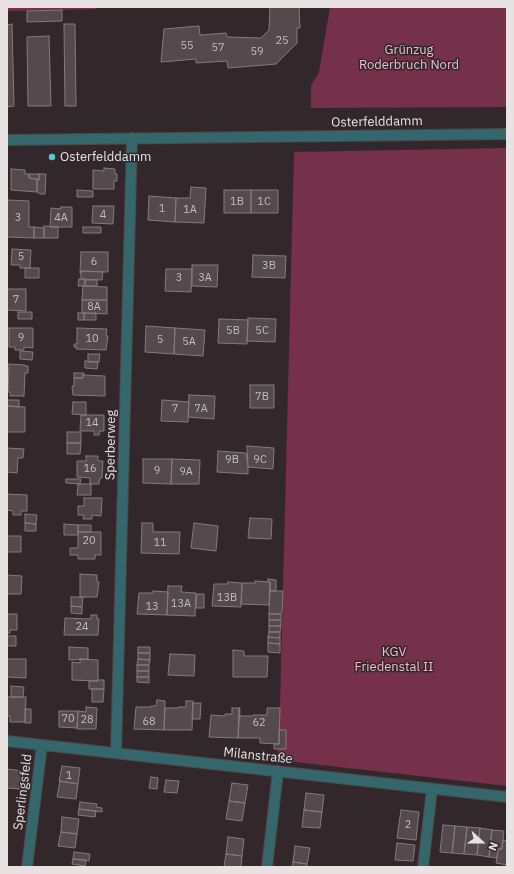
<!DOCTYPE html>
<meta charset="utf-8">
<style>
body{margin:0}
#map{position:relative;width:514px;height:874px;overflow:hidden;background:#32282b;font-family:"IBM Plex Sans",sans-serif}
canvas{display:block}
.frame{position:absolute;inset:0;border:8px solid #e8e2e3;pointer-events:none}
.north{position:absolute;left:462px;top:822px;width:40px;height:40px;-webkit-text-stroke:3px #32282b;paint-order:stroke;rotate:111deg;font-size:11px;font-weight:700;line-height:16px;text-align:center;color:#e8e2e3}
.north::after{content:'';display:block;margin:auto;width:14px;height:18px;background:#e8e2e3;clip-path:polygon(50% 0,100% 100%,50% 72%,0 100%)}
</style>
<div id="map">
<canvas width="514" height="874"></canvas>
<div class="frame"></div>
<div class="north">N</div>
</div>
<script>
const ctx = document.querySelector('canvas').getContext('2d');
ctx.lineJoin = 'round';
function fill(path, color) { ctx.fillStyle = color; ctx.fill(path, 'evenodd'); }
const shape = rows => new Path2D(rows.map(r => 'M' + r).join(''));
function trace(path, color, width, dash) { ctx.strokeStyle = color; ctx.lineWidth = width; ctx.lineCap = dash ? 'butt' : 'round'; ctx.setLineDash(dash || []); ctx.stroke(path); }
function write(font, color, halo, rows, align = 'center') {
  ctx.font = font + ' "IBM Plex Sans",sans-serif'; ctx.lineWidth = 3; ctx.setLineDash([]); ctx.textBaseline = 'middle'; ctx.strokeStyle = halo; ctx.fillStyle = color; for (const [text, x, y, turn = 0] of rows) {
    ctx.save(); ctx.translate(x, y); ctx.rotate((+turn || 0) * Math.PI / 180); ctx.textAlign = isNaN(turn) ? turn : align; if (halo) ctx.strokeText(text, 0, 0); ctx.fillText(text, 0, 0); ctx.restore();
  }
}
fill(shape([
 [7,7,96,7,96,9,7,11],
 [330,7,507,7,507,107,311,108,311,86,319,72],
 [507,148,507,786,277,760,280,706,294,152]
]), '#75304a');
const building = shape([
 [270,7,299,7,300,28,297,28,297,43,276,64,228,68,227,61,196,63,196,59,161,62,164,29,199,26,200,35,226,33,227,37,261,38,269,30,270,7],
 [62,10,62,21,27,22,27,11,62,10],
 [12,24,14,106,7,107,7,25,12,24],
 [64,24,75,24,76,106,65,106,64,24],
 [49,36,51,106,28,106,27,37,49,36],
 [104,168,115,169,115,174,117,174,117,181,114,181,114,189,93,189,93,170,104,171,104,168],
 [11,169,25,170,25,174,29,174,29,178,37,179,37,192,11,190,11,169],
 [29,174,39,174,39,180,29,178,29,174],
 [39,174,46,174,45,194,40,194,37,192,37,179,39,180,39,174],
 [191,187,206,188,204,223,175,222,176,198,190,198,191,187],
 [77,190,93,191,93,197,77,197,77,190],
 [224,190,251,190,251,213,224,213,224,190],
 [251,190,278,190,278,213,251,213,251,190],
 [149,196,176,198,175,222,148,220,149,196],
 [7,200,29,201,29,227,34,227,34,238,7,237,7,200],
 [93,206,114,206,113,224,92,223,93,206],
 [61,207,72,207,72,227,50,227,51,208,61,209,61,207],
 [44,226,58,227,58,238,44,238,44,226],
 [34,227,44,228,44,238,34,238,34,227],
 [83,227,101,227,101,233,83,233,83,227],
 [12,249,31,250,30,268,20,268,20,265,11,265,12,249],
 [81,252,108,252,108,272,81,271,81,273,80,273,81,252],
 [253,255,286,256,285,278,252,277,253,255],
 [192,265,218,265,217,287,192,286,192,265],
 [25,268,39,268,39,278,25,278,25,268],
 [166,269,192,269,191,292,165,291,166,269],
 [81,271,103,272,102,280,81,279,81,271],
 [79,279,85,279,85,286,78,286,79,279],
 [85,280,97,280,97,286,85,286,85,280],
 [83,286,107,287,107,300,82,300,83,286],
 [7,289,26,289,26,311,7,310,7,289],
 [82,300,107,300,107,314,82,313,82,300],
 [18,312,32,312,32,319,18,319,18,312],
 [78,313,84,313,84,320,78,320,78,313],
 [84,313,96,313,96,320,84,320,84,313],
 [248,318,276,319,275,342,247,341,248,318],
 [219,319,248,320,247,344,218,343,219,319],
 [146,326,175,328,174,354,145,352,146,326],
 [9,328,33,328,33,348,24,347,24,350,15,350,15,347,9,347,9,328],
 [77,328,107,329,106,336,108,336,106,350,76,349,77,347,74,347,74,344,77,344,77,328],
 [175,328,205,330,203,356,174,354,175,328],
 [20,351,33,352,32,360,20,359,20,351],
 [88,354,100,354,99,362,88,362,88,354],
 [85,361,98,362,97,369,85,368,85,361],
 [9,364,25,365,25,366,28,366,28,373,25,373,24,396,10,396,10,392,8,392,9,364],
 [74,373,84,373,83,378,74,378,74,373],
 [83,375,105,376,105,396,73,395,72,386,74,386,74,378,83,378,83,375],
 [250,385,274,385,274,408,250,408,250,385],
 [189,395,215,396,214,419,188,417,189,395],
 [7,400,19,400,19,407,7,406,7,400],
 [162,400,189,402,188,422,161,421,162,400],
 [73,402,86,402,86,415,72,414,73,402],
 [7,406,25,407,25,432,7,432,7,406],
 [81,415,104,415,104,431,100,431,99,435,94,435,94,431,80,431,81,415],
 [67,432,81,432,81,443,67,443,67,432],
 [67,443,81,443,80,454,67,454,67,443],
 [247,446,274,448,273,469,248,467,247,446],
 [7,448,24,449,23,458,18,458,17,473,7,472,7,448],
 [218,451,246,453,248,467,248,474,217,472,218,451],
 [86,456,98,456,98,461,103,461,102,478,100,478,99,484,90,484,90,478,77,477,77,461,86,461,86,456],
 [143,459,172,459,171,484,143,483,143,459],
 [172,459,200,460,199,484,171,484,172,459],
 [66,479,81,479,80,484,66,483,66,479],
 [78,484,91,484,91,495,77,495,78,484],
 [7,494,27,495,27,511,21,511,21,515,13,515,13,511,7,510,7,494],
 [84,498,102,498,101,516,92,515,92,519,83,519,84,515,78,515,78,506,84,506,84,498],
 [25,514,37,515,36,524,25,523,25,514],
 [250,518,272,519,271,539,248,538,250,518],
 [25,523,36,524,36,531,25,531,25,523],
 [142,523,153,523,153,532,180,532,179,554,141,553,142,523],
 [194,523,218,526,216,551,191,548,194,523],
 [64,524,78,525,78,535,64,535,64,524],
 [78,525,91,525,91,532,78,532,78,525],
 [78,532,101,532,101,555,95,555,95,559,78,559,78,555,70,555,70,548,78,548,78,532],
 [7,536,21,536,21,552,7,552,7,536],
 [80,574,97,575,97,582,99,582,97,597,80,597,80,574],
 [7,575,22,576,21,594,7,594,7,575],
 [268,579,276,580,276,591,270,591,270,582,268,582,268,579],
 [255,581,270,582,269,605,241,604,242,583,256,583,255,581],
 [228,582,242,583,241,607,212,606,214,584,228,584,228,582],
 [168,586,182,586,181,592,196,593,195,616,167,615,168,586],
 [153,591,168,592,167,615,137,614,139,593,153,593,153,591],
 [270,591,283,591,282,612,281,614,269,614,270,591],
 [197,594,204,594,204,608,196,608,197,594],
 [71,597,83,597,82,607,71,606,71,597],
 [71,606,82,607,82,614,71,613,71,606],
 [7,614,17,614,17,630,10,630,10,633,7,633,7,614],
 [269,614,281,614,281,620,269,620,269,614],
 [91,615,97,615,97,619,99,619,98,635,64,635,65,618,91,619,91,615],
 [269,620,281,620,281,626,269,626,269,620],
 [269,626,281,626,280,632,269,632,269,626],
 [269,632,280,632,280,638,268,637,269,632],
 [7,636,16,636,16,646,7,646,7,636],
 [268,637,280,638,280,644,268,643,268,637],
 [268,643,280,644,280,653,268,652,268,643],
 [69,647,88,648,88,659,69,660,69,647],
 [138,647,150,647,150,653,138,653,138,647],
 [233,650,244,651,244,656,268,656,267,677,233,677,233,650],
 [138,653,150,653,150,660,138,659,138,653],
 [170,654,195,655,194,676,168,675,170,654],
 [7,659,26,659,26,678,7,677,7,659],
 [80,659,98,660,98,681,72,680,72,662,80,663,80,659],
 [138,659,150,660,149,665,137,665,138,659],
 [137,665,149,665,149,671,137,671,137,665],
 [137,671,149,671,149,677,137,677,137,671],
 [137,677,149,677,149,683,137,682,137,677],
 [98,680,104,680,104,689,89,689,89,681,98,681,98,680],
 [11,686,24,687,23,697,11,697,11,686],
 [92,689,104,689,103,702,92,702,92,689],
 [7,697,26,697,25,722,10,722,10,716,7,716,7,697],
 [157,700,165,701,164,730,134,729,136,707,151,707,151,706,156,706,157,700],
 [186,701,193,701,192,730,164,730,165,708,178,708,178,707,186,707,186,701],
 [193,703,201,703,200,719,192,719,193,703],
 [86,707,97,708,96,729,77,729,78,711,86,712,86,707],
 [232,708,240,708,238,738,209,737,211,715,225,716,225,714,232,714,232,708],
 [239,708,240,716,253,716,253,715,267,715,267,708,280,708,279,744,260,743,260,738,238,738,239,708],
 [25,709,31,709,31,723,25,723,25,709],
 [59,711,78,711,77,728,59,727,59,711],
 [279,730,286,730,286,749,274,749,274,744,279,744,279,730],
 [62,766,80,768,78,784,59,781,62,766],
 [7,769,22,771,20,789,7,788,7,769],
 [151,777,158,778,157,789,149,788,151,777],
 [166,780,179,781,177,793,164,792,166,780],
 [60,781,78,784,76,799,57,797,60,781],
 [232,783,248,785,245,803,229,801,232,783],
 [306,793,324,795,322,812,304,810,306,793],
 [229,801,245,803,242,821,226,819,229,801],
 [80,802,97,804,96,807,102,808,102,812,79,809,80,802],
 [79,809,96,811,95,817,78,815,79,809],
 [304,810,322,812,320,828,302,827,304,810],
 [401,810,419,812,416,840,397,838,401,810],
 [62,817,79,819,77,834,61,832,62,817],
 [443,825,455,826,452,853,440,852,443,825],
 [455,826,467,827,464,854,452,853,455,826],
 [467,827,480,828,477,855,464,854,467,827],
 [480,828,492,830,489,857,477,855,480,828],
 [492,830,504,831,502,849,498,849,497,858,489,857,492,830],
 [61,832,77,834,75,848,58,846,61,832],
 [228,837,244,839,242,856,226,854,228,837],
 [503,840,507,841,507,865,496,863,498,849,502,849,503,840],
 [397,843,415,845,413,861,395,860,397,843],
 [295,846,310,848,307,864,293,862,295,846],
 [74,852,90,854,89,861,73,859,74,852],
 [226,854,242,856,241,867,224,867,226,854],
 [73,859,86,860,85,866,72,864,73,859],
 [293,862,307,864,307,867,292,867,293,862]
]);
fill(building, '#544a4d');
trace(building, '#85797d', 1);
const minor = shape([
 [7,741,507,797],
 [116,753,132,138],
 [27,867,42,745],
 [267,867,278,771],
 [423,867,432,789]
]);
const tertiary = shape([
 [7,140,507,134]
]);
trace(minor, '#4f4648', 12);
trace(tertiary, '#4f4648', 12);
trace(minor, '#33676b', 10);
trace(tertiary, '#33676b', 10);
for (const [x, y, r, color] of [
 [52,157,4,"#51ccd5"]
]) { const dot = new Path2D(); dot.arc(x, y, r, 0, 2 * Math.PI); ctx.fillStyle = color; ctx.fill(dot); trace(dot, '#32282b', 1.5); }
write('11px', '#c3bcbe', null, [
 ["25",282,41],
 ["55",187,46],
 ["57",218,48],
 ["59",257,52],
 ["1B",237,202],
 ["1C",264,202],
 ["1",162,209],
 ["1A",190,210],
 ["4",103,215],
 ["3",18,218],
 ["4A",61,218],
 ["5",21,257],
 ["6",94,262],
 ["3B",269,266],
 ["3",179,278],
 ["3A",205,278],
 ["7",16,300],
 ["8A",94,307],
 ["5B",233,331],
 ["5C",262,331],
 ["9",21,338],
 ["10",92,339],
 ["5",160,340],
 ["5A",189,342],
 ["7B",262,397],
 ["7",175,409],
 ["7A",201,409],
 ["14",92,423],
 ["9B",232,460],
 ["9C",260,460],
 ["16",90,469],
 ["9",157,471],
 ["9A",186,472],
 ["20",89,541],
 ["11",160,543],
 ["13B",227,598],
 ["13A",181,604],
 ["13",152,607],
 ["24",82,627],
 ["70",68,719],
 ["28",87,720],
 ["68",149,722],
 ["62",259,723],
 ["1",69,776],
 ["2",408,825]
]);
write('13px', '#f0bdcc', '#32282b', [
 ["Grünzug",409,50],
 ["Roderbruch Nord",409,65],
 ["KGV",394,652],
 ["Friedenstal II",394,667]
]);
write('13px', '#e8e2e3', '#32282b', [
 ["Osterfelddamm",377,122,-1],
 ["Sperberweg",111,445,-89],
 ["Milanstraße",258,756,6],
 ["Sperlingsfeld",23,792,-83]
]);
write('13px', '#e8e2e3', '#32282b', [
 ["Osterfelddamm",60,157]
], 'left');
</script>
